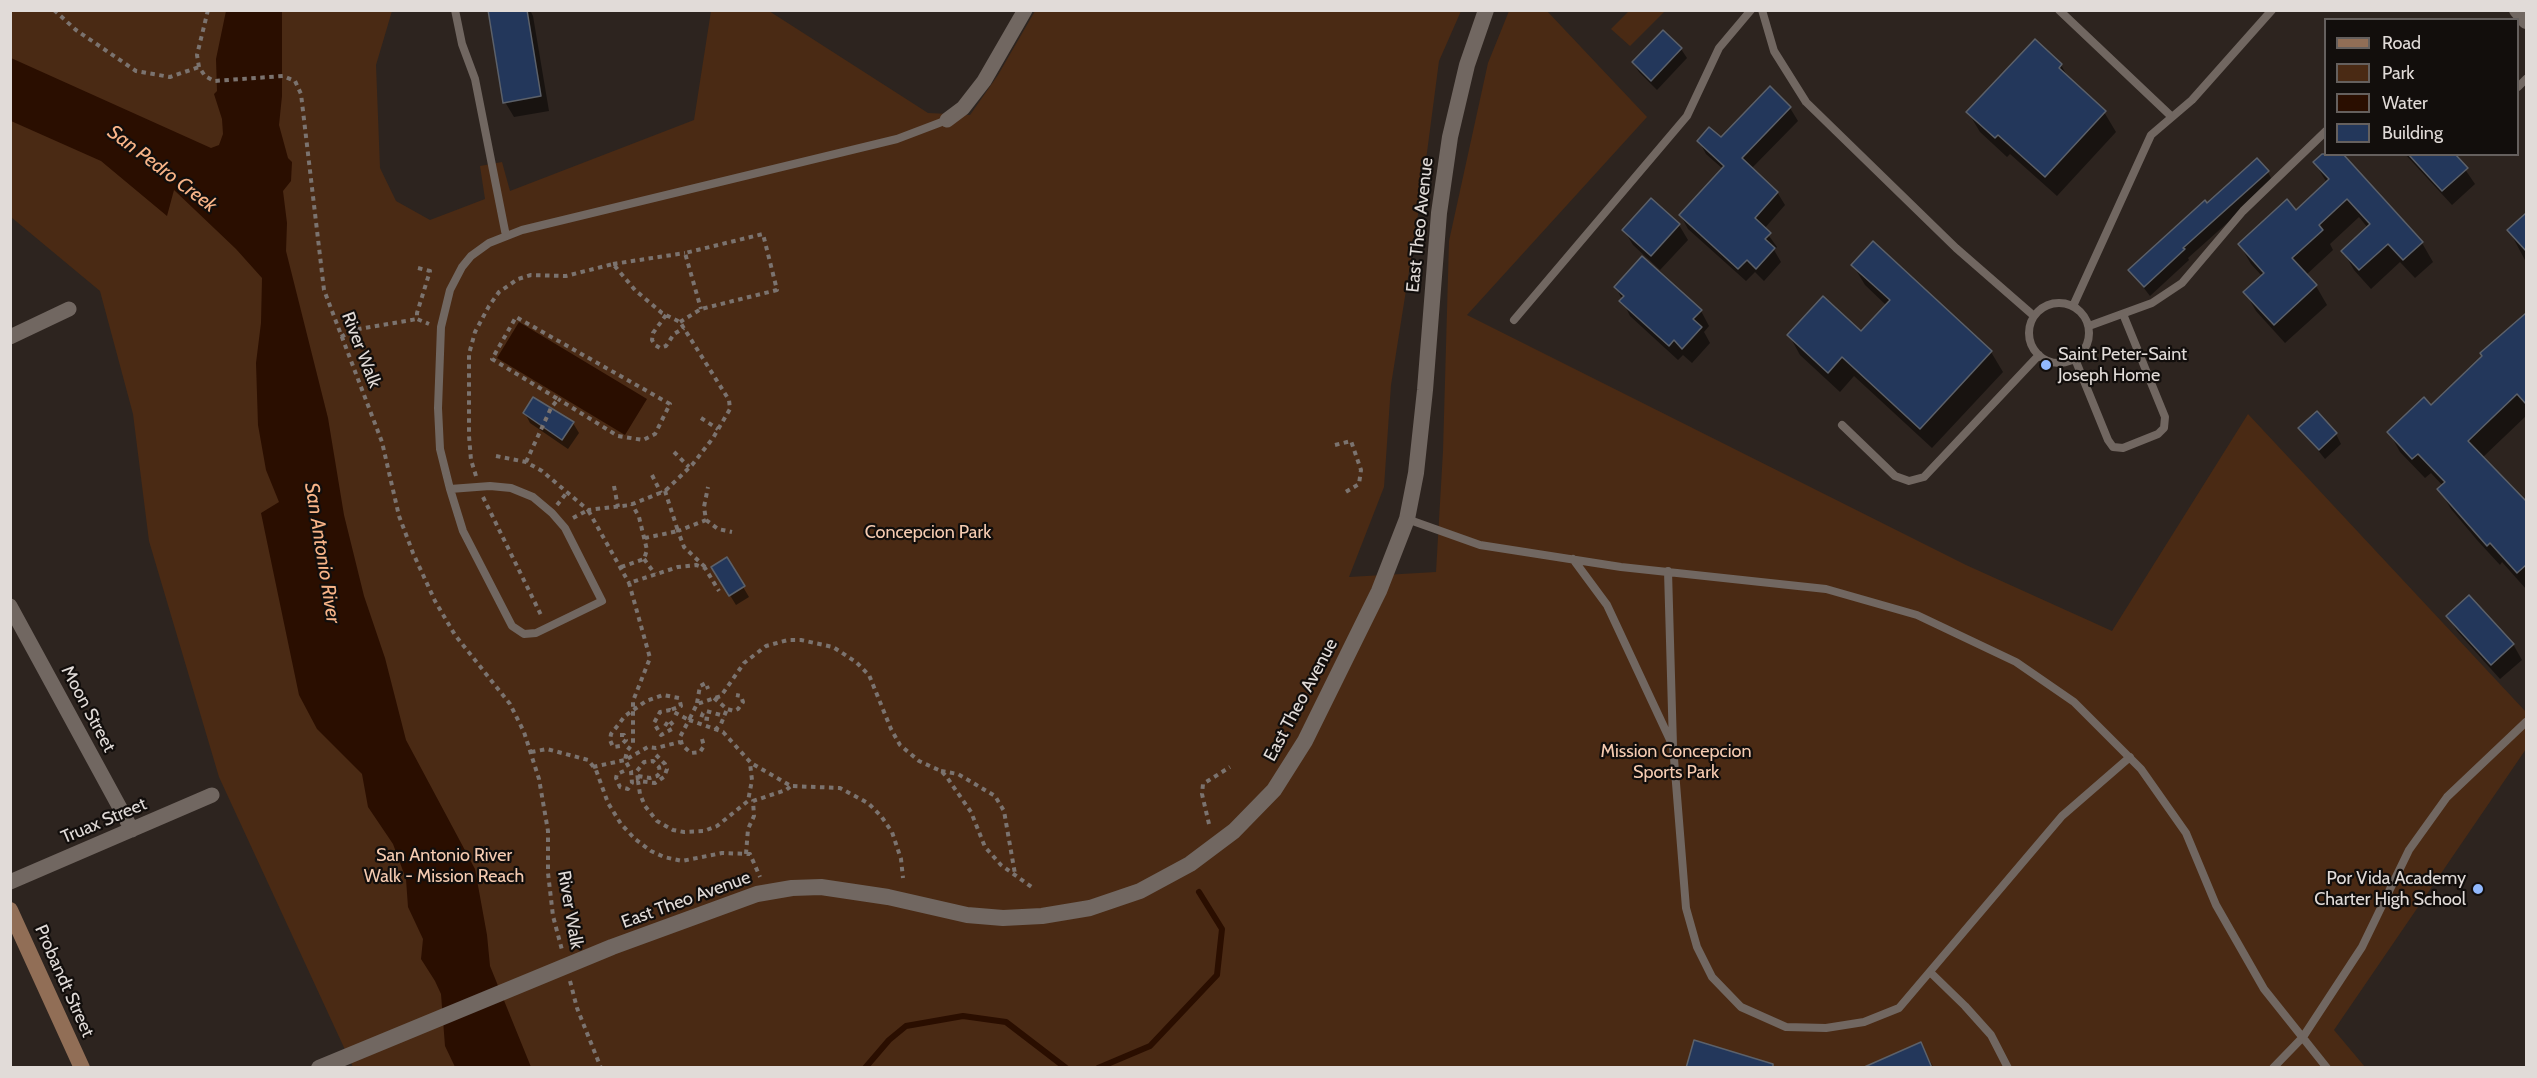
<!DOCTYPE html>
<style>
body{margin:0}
#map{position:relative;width:2537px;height:1078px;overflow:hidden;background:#2d241f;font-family:Cabin,sans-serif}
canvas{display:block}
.frame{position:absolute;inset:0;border:12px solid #e1dbd8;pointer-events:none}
.legend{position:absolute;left:2324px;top:18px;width:195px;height:138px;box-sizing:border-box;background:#120e0c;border:2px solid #65605e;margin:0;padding:8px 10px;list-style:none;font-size:18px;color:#e1dbd8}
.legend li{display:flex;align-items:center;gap:12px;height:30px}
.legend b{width:30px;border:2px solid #65605e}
</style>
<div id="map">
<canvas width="2537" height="1078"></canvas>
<div class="frame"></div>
<ul class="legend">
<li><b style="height:8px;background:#916e56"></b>Road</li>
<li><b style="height:16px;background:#4a2a14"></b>Park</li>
<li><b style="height:16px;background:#2a0e00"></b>Water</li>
<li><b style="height:16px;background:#23375b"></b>Building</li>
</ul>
</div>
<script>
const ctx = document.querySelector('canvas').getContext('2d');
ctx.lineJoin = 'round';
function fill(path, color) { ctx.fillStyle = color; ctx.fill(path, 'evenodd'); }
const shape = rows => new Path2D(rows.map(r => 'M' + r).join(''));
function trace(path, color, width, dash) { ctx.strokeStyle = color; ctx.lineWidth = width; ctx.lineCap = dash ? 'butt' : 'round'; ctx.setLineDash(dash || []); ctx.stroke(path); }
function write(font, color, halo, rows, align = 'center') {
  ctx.font = font + ' Cabin,sans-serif'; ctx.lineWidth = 4.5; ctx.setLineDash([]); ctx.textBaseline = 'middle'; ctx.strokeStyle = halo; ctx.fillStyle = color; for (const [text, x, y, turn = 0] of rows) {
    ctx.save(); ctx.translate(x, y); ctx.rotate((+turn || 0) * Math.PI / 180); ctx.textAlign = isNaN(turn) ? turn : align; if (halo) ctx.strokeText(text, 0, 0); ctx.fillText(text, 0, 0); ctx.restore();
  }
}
fill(shape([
 [10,11,392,11,376,65,380,168,396,201,430,220,485,199,480,166,502,162,510,191,694,120,711,11,769,11,928,113,970,115,998,75,1035,11,1461,11,1439,61,1423,183,1391,385,1384,487,1349,577,1436,572,1443,451,1449,241,1488,63,1509,11,1547,11,1647,117,1467,315,1966,565,2112,631,2248,414,2526,712,2526,749,2334,1030,2365,1067,353,1067,219,777,149,541,133,414,100,291,11,217],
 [1629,11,1665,11,1630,46,1611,29]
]), '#4a2a14');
fill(shape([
 [226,11,282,11,282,96,279,125,288,158,292,162,291,181,283,191,287,223,286,251,328,418,344,515,364,596,385,658,406,740,475,869,487,935,490,966,531,1067,455,1067,445,1046,441,994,435,981,421,959,423,939,408,907,406,879,393,844,368,807,362,774,317,729,299,695,261,513,279,502,266,470,258,425,256,363,261,323,262,278,236,249,174,190,167,216,101,161,11,121,11,58,211,148,219,145,223,134,222,119,214,94,217,91,216,59],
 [519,322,647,399,625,435,497,358]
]), '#2a0e00');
fill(shape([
 [490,10,530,10,533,16,549,111,514,117,505,102],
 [2035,42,2061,65,2069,79,2104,112,2116,132,2057,196,2010,154,2007,157,1980,132,1968,112],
 [1681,49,1687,58,1657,90,1639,72,1633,63],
 [1790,108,1798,121,1751,169,1777,192,1785,205,1764,229,1777,247,1774,250,1781,262,1764,281,1755,272,1746,281,1688,229,1681,216,1723,169,1706,154,1699,141,1721,139],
 [2326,153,2422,243,2433,262,2415,278,2400,262,2371,289,2354,270,2343,251,2368,228,2359,217,2330,244,2333,250,2306,275,2316,286,2327,305,2285,343,2256,311,2245,292,2262,276,2251,264,2240,245,2296,212,2327,183,2315,163],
 [2405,154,2457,154,2458,159,2475,184,2452,205],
 [2268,172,2273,182,2188,258,2189,260,2150,296,2130,270,2207,205],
 [2526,215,2526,262,2509,230],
 [1679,225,1688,240,1660,270,1633,245,1624,230],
 [1853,265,1991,352,2003,372,1932,448,1854,376,1840,392,1800,355,1789,335,1861,333,1887,306,1865,285],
 [1616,287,1701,311,1709,326,1704,332,1710,343,1692,363,1683,355,1678,360,1630,316],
 [2526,314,2526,416,2482,458,2526,505,2526,589,2502,562,2500,565,2477,540,2451,509,2439,489,2443,486,2431,473,2425,478,2400,452,2389,432,2431,407,2484,357,2482,354],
 [534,399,573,423,579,433,568,449,530,423,525,413],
 [2300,428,2336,434,2341,444,2325,459],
 [727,560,749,597,736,605,713,568],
 [2448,616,2513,644,2522,660,2500,679,2457,631],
 [1920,1044,1934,1068,1865,1068]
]), '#0007');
trace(shape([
 [865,1068,889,1040,906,1026,963,1016,1006,1022,1066,1068],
 [1098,1068,1150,1046,1217,975,1222,929,1199,892]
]), '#2a0e00', 6);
const building = shape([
 [488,10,527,10,541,96,503,103,488,10],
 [1663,30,1682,48,1651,81,1632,62,1663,30],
 [2035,39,2062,64,2059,68,2106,111,2045,177,1998,135,1995,138,1966,112,2035,39],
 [1770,86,1791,107,1742,158,1778,192,1755,218,1771,233,1765,239,1775,248,1756,269,1747,260,1738,269,1679,215,1724,166,1697,141,1709,127,1721,137,1770,86],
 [2322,154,2343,154,2423,242,2403,260,2388,244,2359,270,2341,251,2370,224,2347,199,2319,225,2323,230,2292,258,2317,285,2274,325,2243,292,2264,273,2238,244,2287,199,2296,210,2329,179,2313,162,2322,154],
 [2408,154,2455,154,2468,168,2442,191,2408,154],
 [2257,158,2269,171,2183,248,2185,249,2144,287,2128,270,2205,200,2207,203,2257,158],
 [1651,198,1680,224,1651,256,1622,230,1651,198],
 [2526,213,2526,251,2507,230,2526,213],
 [1873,241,1992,351,1920,429,1842,357,1828,373,1787,335,1823,296,1861,331,1890,300,1851,265,1873,241],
 [1642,256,1702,310,1693,319,1702,327,1682,349,1674,340,1669,346,1619,301,1624,296,1614,287,1642,256],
 [2526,313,2526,404,2517,394,2468,441,2526,501,2526,565,2517,573,2490,543,2487,546,2437,489,2445,482,2418,454,2412,459,2387,432,2424,397,2431,405,2482,356,2480,353,2526,313],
 [533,397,574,422,562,440,523,413,533,397],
 [2317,411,2337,433,2319,450,2298,428,2317,411],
 [727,557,745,586,729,596,711,567,727,557],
 [2469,595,2514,644,2491,665,2446,616,2469,595],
 [1694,1040,1773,1064,1773,1068,1686,1068,1694,1040],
 [1921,1042,1932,1068,1862,1068,1921,1042]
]);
fill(building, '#23375b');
trace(building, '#5c616a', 1.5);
trace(shape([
 [54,10,76,30,136,71,170,77,199,67],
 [208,10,197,55,199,67,205,76,214,81,283,76,295,81,301,94,324,290,382,442,399,516,413,553,435,601,455,635,510,704,524,732,539,779,548,831,548,873,553,916,562,950],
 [613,264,685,253],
 [418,268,430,271,417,313,417,319,429,324],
 [666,315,653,333,652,340,655,345,660,348,666,346,674,334,684,328],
 [680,322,701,309,777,290,763,234,685,253,701,309],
 [341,337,353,330,417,319],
 [701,418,718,429],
 [1335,445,1351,441,1361,470,1359,484,1344,493],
 [674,452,689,467],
 [496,456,526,462,542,471,588,510,630,505,665,491,678,531,645,538],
 [526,462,551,408,558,399,492,359,516,317,670,404,655,434,643,440,618,436,558,399],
 [652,475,661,493],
 [476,476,471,460,469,436,469,354,475,332,489,306,499,292,518,279,531,275,566,276,613,264,635,290,662,313,680,322,729,400,730,409,713,438,692,465,665,491],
 [614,486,618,507],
 [483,497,542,617],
 [557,505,568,491],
 [573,518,588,510,629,583],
 [706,520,718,529,732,532],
 [644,559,655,574],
 [621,567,644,559,647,550,639,517,632,504],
 [705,567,684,547,678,531,706,520,704,507,708,487],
 [714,698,727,709,734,711,738,709,743,702,741,696,736,695],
 [697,703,700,686,706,683,708,689],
 [709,719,701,718,703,713,706,711,721,715,723,718],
 [665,726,669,720,673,725,672,729,661,735,654,723,660,712,670,710,689,720,697,704,721,696,744,663,766,646,788,640,801,640,833,647,856,662,869,675,891,729,900,745,919,761,941,771,946,776,971,812,985,847,1001,865,1033,888],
 [715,730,721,724,727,709],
 [620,735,624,735,626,740,620,746,613,747,610,740,611,734,625,716,646,701,663,695,679,698,681,706,670,710],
 [702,739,704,746,700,752,691,753,682,745,680,737,689,720,723,732,751,763,791,786,840,788,868,803,881,816,892,832,901,859,903,878],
 [531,752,547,749,588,760,596,770,608,803,621,824,635,839,651,851,664,857,682,861,722,853,750,854,760,877],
 [656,755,665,764,667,769,664,777,655,783,638,781,640,794,645,806,657,821,673,830,684,832,704,831,717,826,748,801,752,780,750,763],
 [593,767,625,760,648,747,656,748,680,742],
 [624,771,617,774,616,778,620,787,628,789,632,783,631,771,625,760,627,751,633,743,633,701,650,658,629,583,678,567,696,565,705,568,719,591],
 [941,771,958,774,995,796,1004,811,1015,874],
 [638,776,650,778,657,776,660,773,659,767,653,761,644,762,637,771,638,781],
 [1209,824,1202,794,1203,784,1230,767],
 [746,854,748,829,754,816,753,801,786,790,791,786],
 [570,981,577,1008,601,1068]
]), '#7b736f', 4, [4.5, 4.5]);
trace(shape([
 [455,10,462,44,475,79,506,236],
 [1762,10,1774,51,1806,102,1956,248,2034,316],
 [2059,10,2172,117],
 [2518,87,2526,79],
 '2029 333a30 30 0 1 1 60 0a30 30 0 1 1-60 0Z',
 [2073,306,2151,135,2192,100,2272,10],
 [1514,320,1687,116,1719,48,1751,10],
 [2089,326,2152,303,2182,283,2243,211,2326,131],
 [2075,359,2108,440,2113,447,2123,448,2158,434,2164,428,2165,417,2123,314],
 [1842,425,1895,476,1909,481,1924,477,2039,355],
 [450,489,490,486,511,488,533,497,552,513,565,528,602,601,536,633,524,634,512,626,463,531,450,489,440,449,438,408,441,327,450,290,462,267,471,256,489,243,522,230,897,139,947,120],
 [1407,519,1480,545,1621,567,1826,589,1917,615,2016,662,2074,702,2141,769,2186,833,2216,905,2264,989,2327,1068],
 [1573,559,1607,605,1671,742],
 [1668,571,1673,746,1686,908,1697,947,1712,977,1741,1007,1786,1027,1826,1028,1864,1022,1899,1008,2062,816,2130,757],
 [1930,972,1965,1006,1991,1035,2008,1068],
 [2273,1068,2303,1037,2362,947,2409,850,2447,797,2526,722]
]), '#716761', 8);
trace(shape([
 [947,120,963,108,984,81,1025,10],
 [10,337,69,309],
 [10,606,132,830],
 [10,882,212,795]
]), '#716761', 15);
trace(shape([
 [2517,10,2526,21],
 [319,1068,612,947,757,894,792,888,821,887,888,897,967,915,1003,918,1042,916,1090,908,1140,891,1190,864,1234,831,1274,790,1305,741,1379,591,1407,519,1416,473,1425,390,1439,213,1450,137,1467,65,1486,10]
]), '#716761', 16);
trace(shape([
 [10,910,82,1068]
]), '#916e56', 16);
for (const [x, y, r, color] of [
 [2046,365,6,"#91b8fd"],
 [2478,889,6,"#91b8fd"]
]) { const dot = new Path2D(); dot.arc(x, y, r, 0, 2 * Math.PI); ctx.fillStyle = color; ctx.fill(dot); trace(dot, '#120e0c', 2); }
write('18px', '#e1dbd8', '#120e0c', [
 ["East Theo Avenue",1420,225,-84],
 ["River Walk",361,350,69],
 ["East Theo Avenue",1301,700,-62],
 ["Moon Street",88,709,62],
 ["Truax Street",104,821,-23],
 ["East Theo Avenue",686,900,-20],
 ["River Walk",570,910,80],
 ["Probandt Street",64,981,66]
]);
write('18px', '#e1dbd8', '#120e0c', [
 ["Saint Peter-Saint",2058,355],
 ["Joseph Home",2058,376],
 ["Por Vida Academy",2466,879,"right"],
 ["Charter High School",2466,900,"right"]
], 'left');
write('18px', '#f5cbb1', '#120e0c', [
 ["Concepcion Park",928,533],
 ["Mission Concepcion",1676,752],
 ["Sports Park",1676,773],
 ["San Antonio River",444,856],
 ["Walk - Mission Reach",444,877]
]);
write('italic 20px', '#f8b488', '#120e0c', [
 ["San Pedro Creek",162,169,37],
 ["San Antonio River",322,553,81]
]);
</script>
